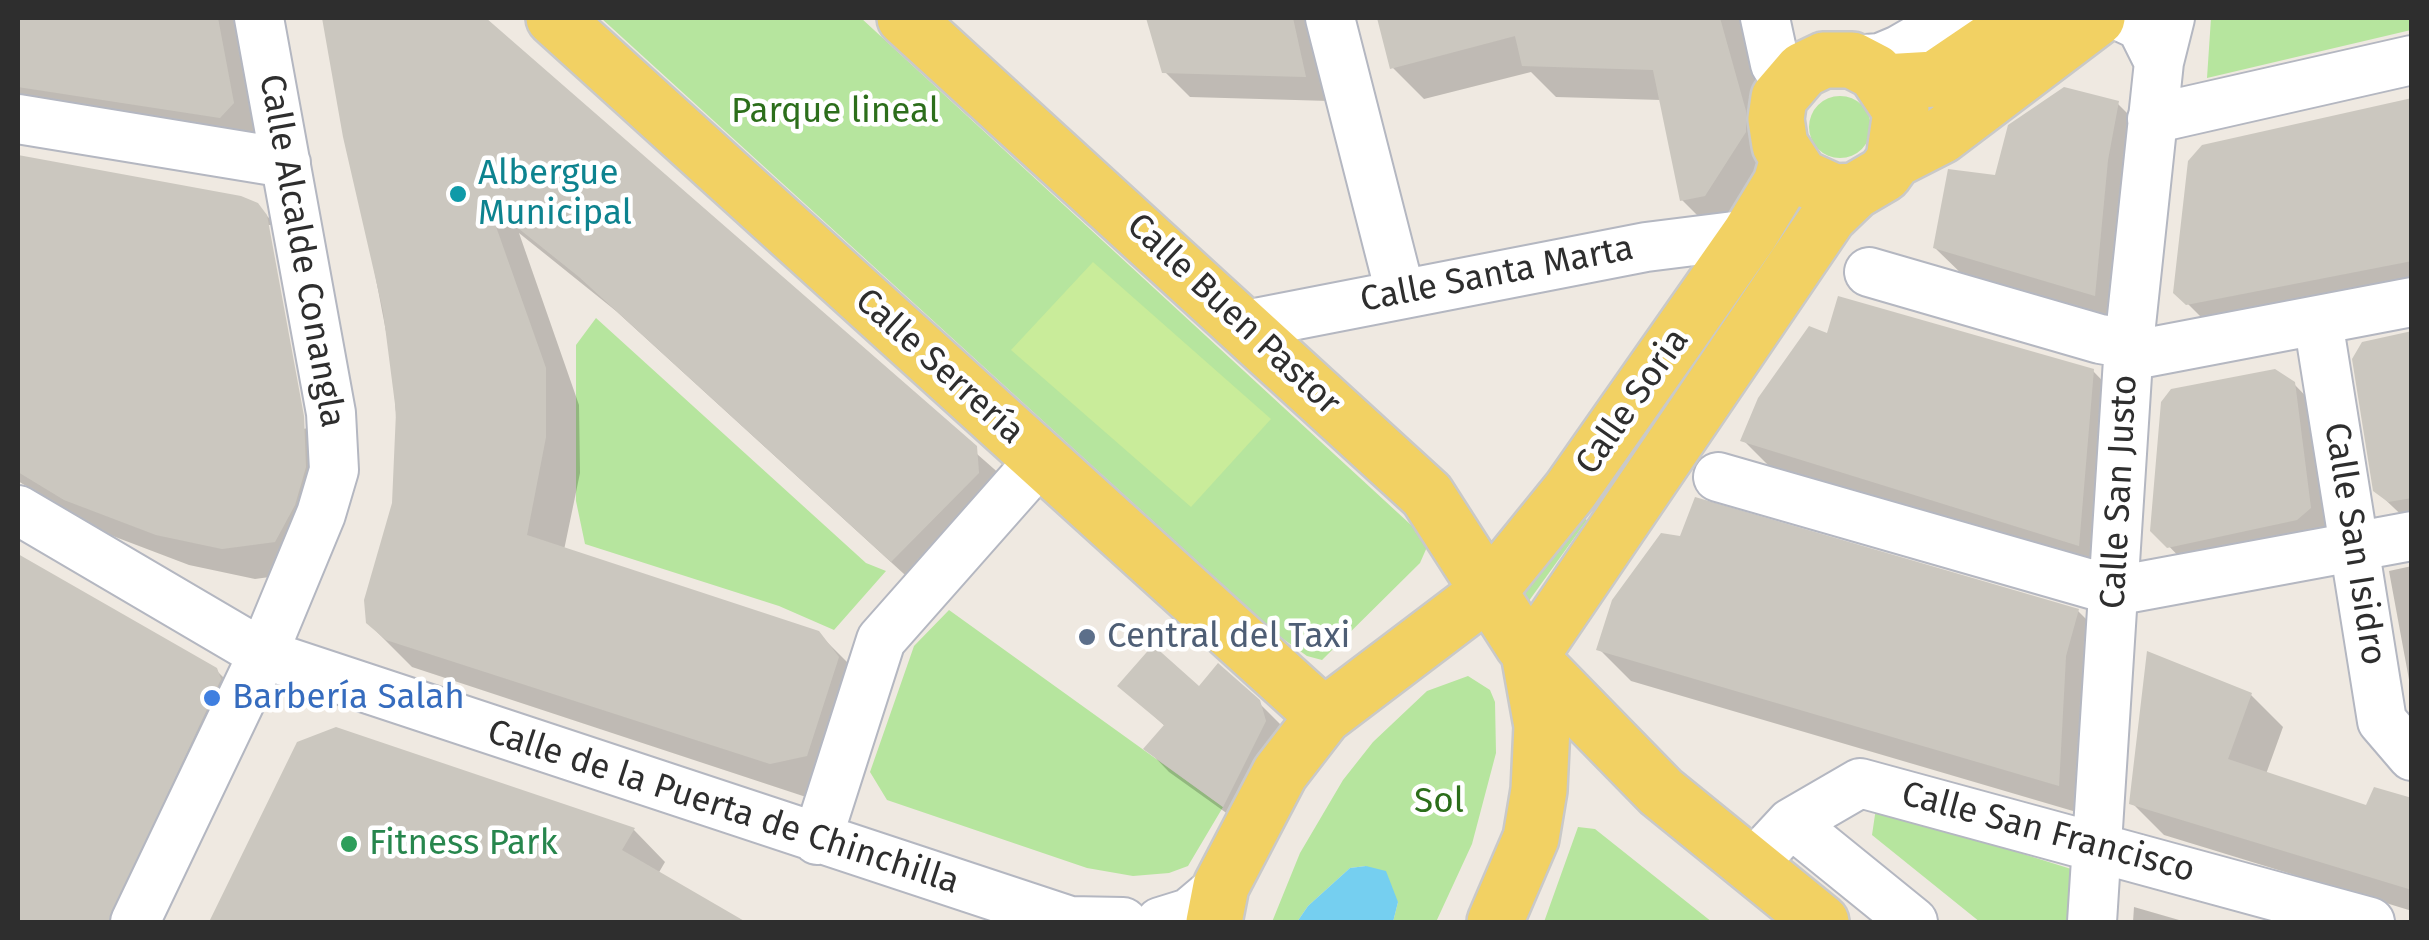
<!DOCTYPE html>
<meta charset="utf-8">
<style>
body{margin:0}
#map{position:relative;width:2429px;height:940px;overflow:hidden;background:#efe9e1;font-family:"Fira Sans",sans-serif}
canvas{display:block}
.frame{position:absolute;inset:0;border:20px solid #2e2e2e;pointer-events:none}
</style>
<div id="map">
<canvas width="2429" height="940"></canvas>
<div class="frame"></div>
</div>
<script>
const ctx = document.querySelector('canvas').getContext('2d');
ctx.lineJoin = 'round';
function fill(path, color) { ctx.fillStyle = color; ctx.fill(path, 'evenodd'); }
const shape = rows => new Path2D(rows.map(r => 'M' + r).join(''));
function trace(path, color, width, dash) { ctx.strokeStyle = color; ctx.lineWidth = width; ctx.lineCap = dash ? 'butt' : 'round'; ctx.setLineDash(dash || []); ctx.stroke(path); }
function write(font, color, halo, rows, align = 'center') {
  ctx.font = font + ' "Fira Sans",sans-serif'; ctx.lineWidth = 9; ctx.setLineDash([]); ctx.textBaseline = 'middle'; ctx.strokeStyle = halo; ctx.fillStyle = color; for (const [text, x, y, turn = 0] of rows) {
    ctx.save(); ctx.translate(x, y); ctx.rotate((+turn || 0) * Math.PI / 180); ctx.textAlign = isNaN(turn) ? turn : align; if (halo) ctx.strokeText(text, 0, 0); ctx.fillText(text, 0, 0); ctx.restore();
  }
}
fill(shape([
 [601,18,861,18,1423,536,1427,547,1420,563,1322,660,1307,656,1279,636],
 [2211,18,2411,18,2411,30,2207,78],
 '1809 127a31 31 0 1 1 62 0a31 31 0 1 1-62 0Z',
 [596,318,866,563,886,571,834,630,779,606,585,544,576,501,576,345],
 [1579,515,1587,520,1526,605,1519,599],
 [949,610,1223,807,1188,866,1169,873,1133,876,1087,868,887,800,870,772,914,646],
 [1468,676,1490,690,1495,702,1496,753,1472,844,1436,922,1393,922,1398,902,1366,866,1350,868,1308,906,1297,922,1272,922,1300,853,1343,780,1373,742,1427,691],
 [1876,808,2084,873,2082,922,1980,922,1872,835],
 [1578,827,1595,829,1712,922,1544,922]
]), '#b6e59e');
fill(shape([
 [1093,262,1271,419,1191,507,1011,350]
]), '#c9ec9a');
fill(shape([
 [1366,866,1386,871,1398,902,1393,922,1297,922,1308,906,1350,868]
]), '#75cff0');
fill(shape([
 [18,18,244,18,265,136,18,102],
 [326,18,481,18,1010,483,927,595,616,311,519,233,579,405,580,473,564,550,818,633,853,668,806,797,412,667,377,632,365,611,394,503,399,468,393,368],
 [1149,18,1311,18,1330,101,1190,97,1165,72],
 [1380,18,1742,18,1777,165,1714,232,1682,200,1661,100,1556,97,1531,72,1424,99,1392,67],
 [2412,100,2412,299,2220,336,2176,292],
 [2118,104,2150,136,2126,326,1968,280,1935,248,1997,178],
 [18,158,240,198,256,205,288,237,334,449,306,572,255,579,189,565,97,530,18,481],
 [266,225,271,225,308,428,303,429],
 [2412,334,2412,525,2375,490],
 [1828,337,2093,371,2125,404,2110,576,1775,472,1743,440],
 [2294,384,2326,417,2342,541,2201,579,2153,530],
 [18,556,216,670,248,702,151,922,18,922],
 [2412,566,2412,696,2389,571],
 [2078,611,2110,643,2090,816,1631,681,1599,649],
 [1121,686,1199,689,1258,702,1282,726,1246,827,1169,772,1147,749,1166,727],
 [2251,695,2283,727,2266,774,2367,808,2412,801,2412,911,2164,835,2132,803],
 [299,744,634,830,665,862,658,874,741,922,212,922],
 [2134,907,2186,922,2133,922]
]), '#0003');
fill(shape([
 [18,18,218,18,234,103,220,118,18,87],
 [322,18,486,18,977,446,979,473,891,562,579,277,488,204,546,368,546,437,527,535,819,631,839,657,807,756,770,764,386,640,366,623,364,600,392,503,396,412,383,311,343,137],
 [1146,18,1293,18,1306,77,1162,73],
 [1377,18,1720,18,1746,111,1746,132,1705,196,1680,201,1653,70,1522,66,1515,36,1390,69],
 [2064,87,2119,101,2108,160,2095,296,1933,248,1948,169,1995,175,2008,125],
 [2412,98,2412,261,2186,305,2173,293,2188,161,2202,145],
 [18,155,241,196,258,203,267,215,304,416,306,467,295,505,275,542,222,549,156,535,64,500,18,472],
 [1838,296,2094,369,2079,546,1740,441,1758,398,1809,326,1827,333],
 [2412,331,2412,498,2388,502,2373,491,2352,359,2362,342],
 [2275,369,2295,382,2311,508,2297,520,2167,548,2150,531,2161,402,2171,389],
 [1695,497,2079,609,2066,656,2059,786,1596,650,1612,600,1661,533,1680,536],
 [18,554,217,668,221,679,108,922,18,922],
 [1153,645,1199,686,1218,663,1260,700,1266,721,1223,807,1143,749,1164,725,1117,686],
 [2147,651,2252,693,2228,759,2366,805,2374,787,2412,798,2412,890,2129,804],
 [336,727,635,828,622,850,746,922,209,922,297,742]
]), '#cbc7bf');
const minor = shape([
 [1330,18,1400,292],
 [1765,18,1775,64,1789,83],
 [2124,18,2141,26,2159,62,2170,18],
 [1852,60,1880,58,1899,50,1955,18],
 [18,119,286,163],
 [2152,119,2412,60],
 [1869,272,2100,339,2129,344],
 [2318,321,2382,721,2412,756],
 [1245,325,1646,247,1750,234],
 [2129,356,2412,302],
 [1718,477,2115,591,2412,536],
 [18,510,263,654,1073,922],
 [1791,823,1913,922],
 [817,840,881,640,1041,459],
 [1751,866,1791,823,1860,783,2370,922],
 [1070,921,1123,922],
 [135,922,263,654,321,514,334,470,331,413,259,18],
 [1160,922,1189,913,1221,886],
 [2092,922,2129,344,2159,62]
]);
const major = shape([
 [554,18,1324,716],
 [905,18,1427,495,1523,645],
 [1824,60,1852,60,1875,72,1901,111,1894,160,1884,174,1855,191,1834,192,1801,177,1780,145,1776,119,1779,98,1803,70,1824,60],
 [1884,82,1935,79,2025,18],
 [1894,160,1941,136,2097,18],
 [1531,655,1829,216,1855,191],
 [1533,661,1661,792,1821,922],
 [1214,922,1221,886,1280,773,1324,716,1489,591,1570,491,1750,234,1781,183,1788,159],
 [1495,922,1531,838,1539,790,1542,726,1529,653]
]);
trace(minor, '#b4b7c1', 52);
trace(major, '#c9c9c9', 60);
trace(minor, '#fff', 48);
trace(major, '#f2d163', 55);
for (const [x, y, r, color] of [
 [458,194,10,"#0f9aa8"],
 [1087,637,10,"#5c6f8a"],
 [212,698,10,"#3f7fe0"],
 [349,844,10,"#2e9e5b"]
]) { const dot = new Path2D(); dot.arc(x, y, r, 0, 2 * Math.PI); ctx.fillStyle = color; ctx.fill(dot); trace(dot, '#fff', 4); }
write('35px', '#2c6e1b', '#fff', [
 ["Parque lineal",835,112],
 ["Sol",1439,802]
]);
write('35px', '#0d838f', '#fff', [
 ["Albergue",478,174],
 ["Municipal",478,214]
], 'left');
write('35px', '#2e2e2e', '#fff', [
 ["Calle Alcalde Conangla",301,251,80],
 ["Calle Santa Marta",1497,275,-11],
 ["Calle Buen Pastor",1233,315,43],
 ["Calle Serrería",939,367,42],
 ["Calle Soria",1633,402,-55],
 ["Calle San Justo",2120,492,-87],
 ["Calle San Isidro",2354,544,81],
 ["Calle de la Puerta de Chinchilla",723,808,18],
 ["Calle San Francisco",2048,833,15]
]);
write('35px', '#4e5e75', '#fff', [
 ["Central del Taxi",1107,637]
], 'left');
write('35px', '#366cbe', '#fff', [
 ["Barbería Salah",232,698]
], 'left');
write('35px', '#27864d', '#fff', [
 ["Fitness Park",369,844]
], 'left');
</script>
